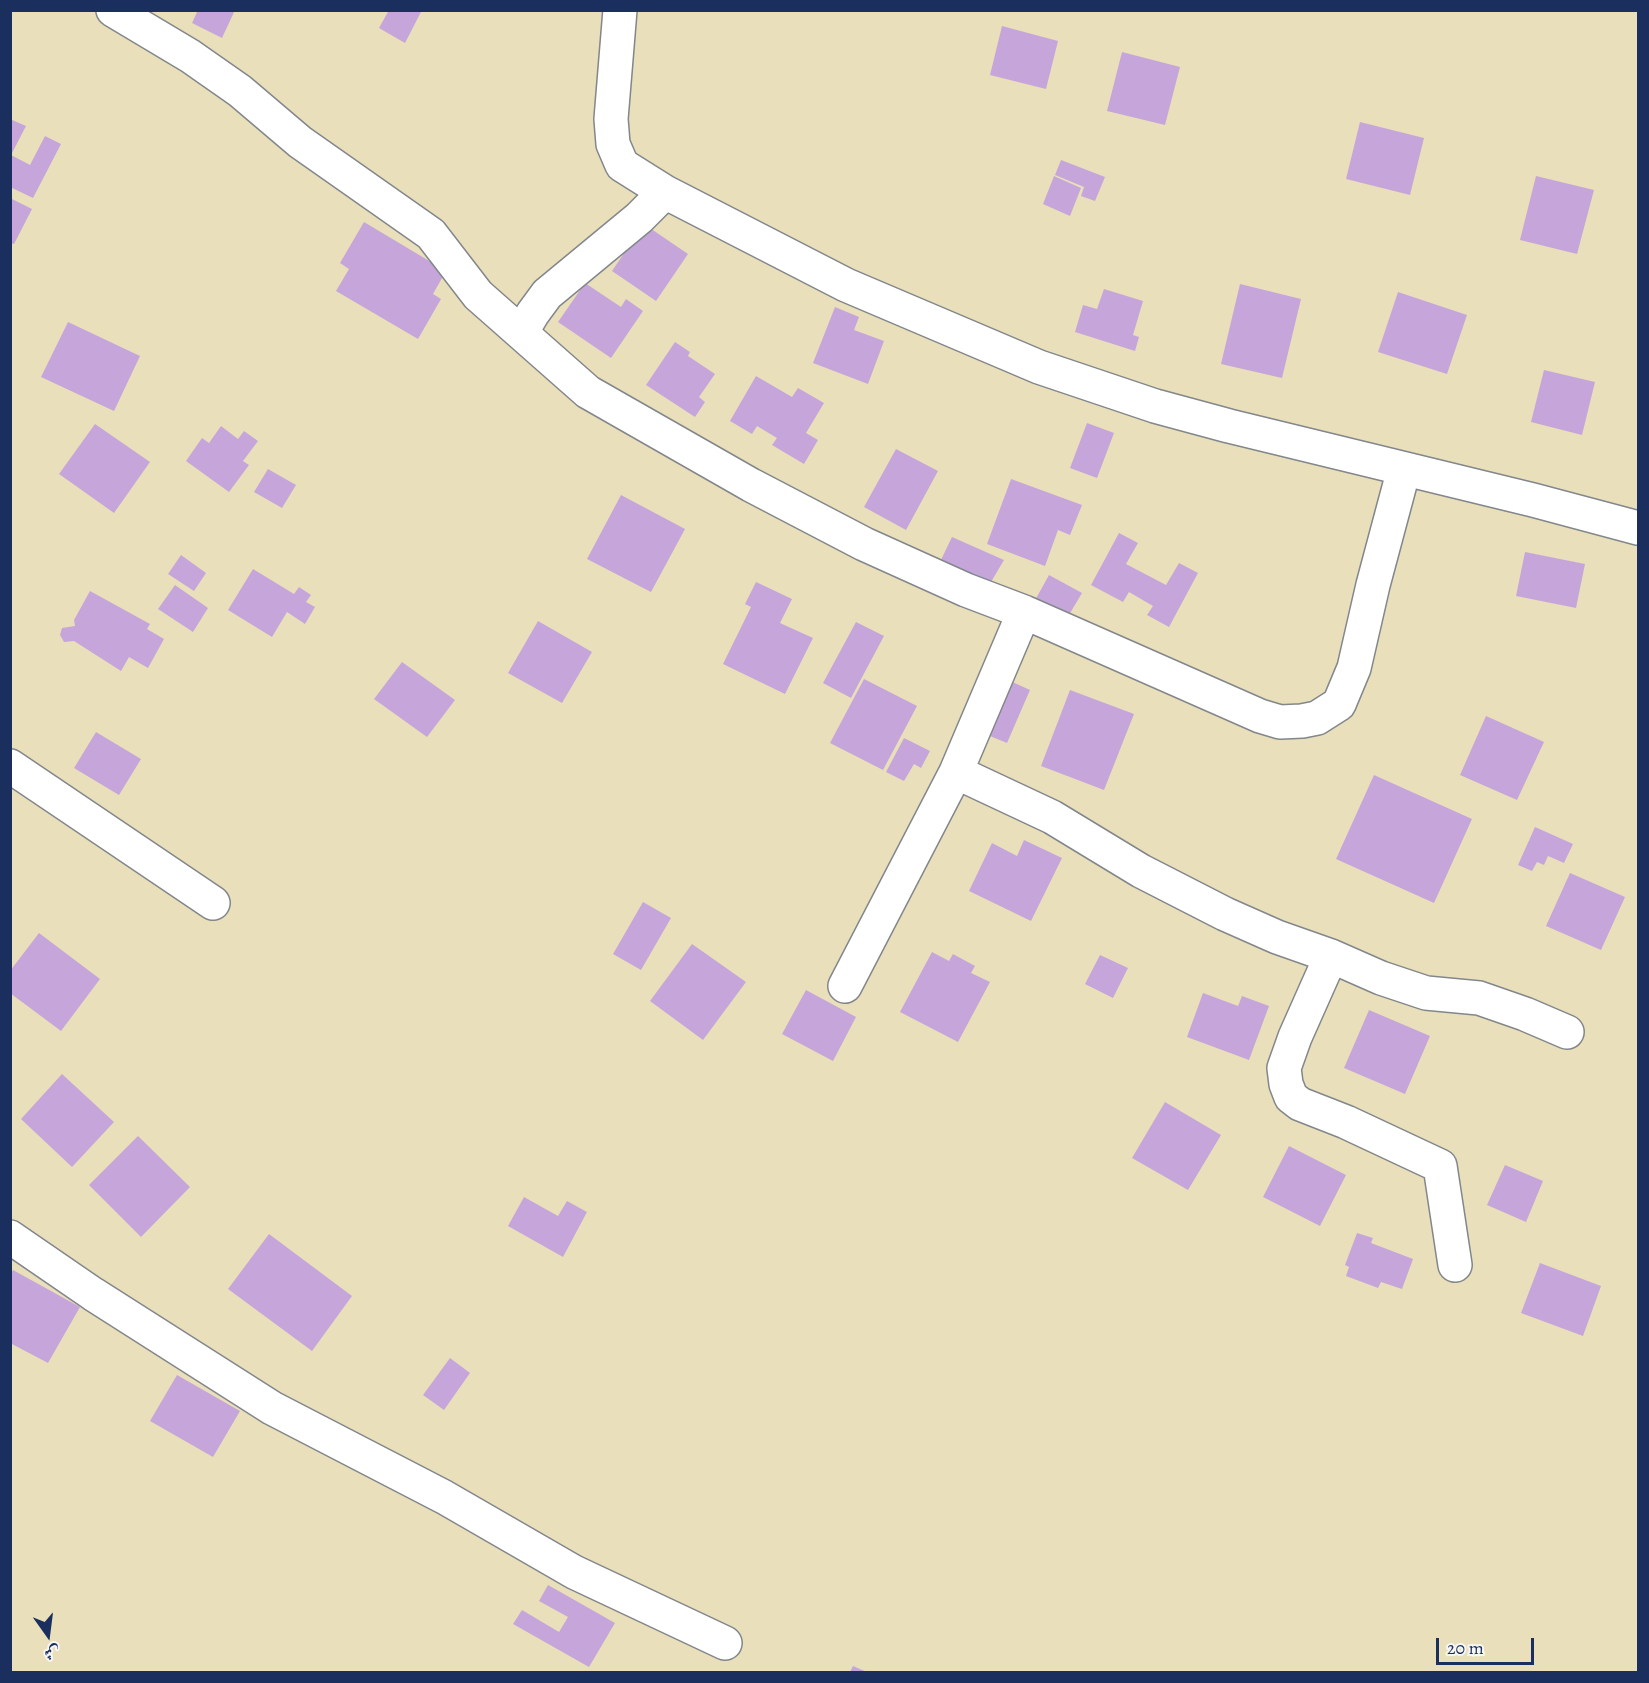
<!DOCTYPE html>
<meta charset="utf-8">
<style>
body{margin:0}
#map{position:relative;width:1649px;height:1683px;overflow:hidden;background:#e9dfba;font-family:Alegreya,Amiri,serif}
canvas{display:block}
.frame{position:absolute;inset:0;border:12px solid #1b2f5e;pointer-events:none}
.north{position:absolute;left:18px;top:1605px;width:60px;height:60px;-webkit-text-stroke:4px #f6f6f2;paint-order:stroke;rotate:166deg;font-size:16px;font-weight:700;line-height:24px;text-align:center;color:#1b2f5e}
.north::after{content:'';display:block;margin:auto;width:21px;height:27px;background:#1b2f5e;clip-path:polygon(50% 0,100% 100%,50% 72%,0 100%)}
.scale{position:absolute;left:1436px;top:1638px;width:98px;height:27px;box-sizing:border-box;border:3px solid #1b2f5e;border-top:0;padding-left:8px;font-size:18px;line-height:21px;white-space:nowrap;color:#1b2f5e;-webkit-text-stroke:4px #f6f6f2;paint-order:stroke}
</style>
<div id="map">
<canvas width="1649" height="1683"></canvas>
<div class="frame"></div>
<div class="north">ش</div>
<div class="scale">20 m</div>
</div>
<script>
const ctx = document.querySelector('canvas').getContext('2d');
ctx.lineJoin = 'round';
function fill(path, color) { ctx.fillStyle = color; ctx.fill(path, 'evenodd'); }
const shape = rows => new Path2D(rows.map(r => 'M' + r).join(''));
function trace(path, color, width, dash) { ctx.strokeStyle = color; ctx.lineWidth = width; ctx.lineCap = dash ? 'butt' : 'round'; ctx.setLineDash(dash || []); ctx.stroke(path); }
fill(shape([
 [198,10,235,10,222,38,192,23],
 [389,10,422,10,405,43,379,28],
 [1002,26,1058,41,1046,89,990,75],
 [1122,52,1180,67,1165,125,1107,111],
 [10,119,26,126,11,155,30,165,45,136,61,144,33,198,10,187],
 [1360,122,1424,138,1410,195,1346,179],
 [1061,160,1105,177,1095,201,1081,196,1084,187,1055,175],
 [1054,176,1081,188,1070,216,1043,204],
 [1536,176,1594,190,1577,254,1520,240],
 [10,198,32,209,14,244,10,243],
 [364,222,446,271,433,294,441,299,418,339,336,291,349,269,340,263],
 [644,224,688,254,656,301,612,271],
 [585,283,621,307,626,299,643,311,611,358,558,322],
 [1240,284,1301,299,1282,378,1221,364],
 [1104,289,1143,301,1133,335,1139,337,1135,351,1075,332,1083,305,1097,309],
 [1398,292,1467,315,1447,374,1378,352],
 [835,307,859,317,854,330,884,341,868,384,813,363],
 [68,322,140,356,114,411,41,377],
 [675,342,690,352,688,356,715,374,699,397,705,402,695,417,646,385],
 [1544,370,1595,382,1582,435,1531,422],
 [756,376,792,397,798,388,824,403,806,433,818,440,804,464,772,445,777,438,757,426,752,434,730,421],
 [1087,423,1114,433,1097,478,1070,468],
 [95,424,150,462,114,513,59,474],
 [221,426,238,439,244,431,258,441,243,461,249,465,229,492,186,461,202,438,209,443],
 [896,449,938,471,906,530,864,507],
 [268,469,296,485,282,508,254,492],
 [1011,479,1082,505,1070,535,1058,530,1045,566,987,544],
 [621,495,685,529,651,592,587,559],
 [1119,533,1138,543,1126,564,1166,585,1179,563,1198,573,1169,627,1147,615,1153,606,1129,592,1123,602,1091,585],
 [952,537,1004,560,991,582,940,562],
 [1525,552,1585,564,1576,608,1516,596],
 [181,555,206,573,194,591,168,574],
 [253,569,294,594,299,587,311,595,306,602,315,607,305,624,287,612,272,637,228,610],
 [1049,575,1082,593,1066,620,1034,602],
 [756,582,792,599,780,623,813,638,785,694,723,664,751,607,745,604],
 [175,585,208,608,193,632,158,609],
 [90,591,150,624,147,629,164,639,148,668,129,657,121,671,74,641,64,642,60,635,62,628,75,626,74,620],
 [538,621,592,652,562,703,508,673],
 [856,622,884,636,851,698,823,683],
 [402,662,455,700,427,737,374,699],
 [864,679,917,706,883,770,830,743],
 [1008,680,1030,690,1007,743,985,734],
 [1070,690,1134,714,1104,790,1041,766],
 [1486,716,1544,742,1517,800,1460,775],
 [96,732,141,759,119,795,74,768],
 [904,738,930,751,921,768,914,764,904,781,886,772],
 [1374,775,1472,819,1434,903,1336,859],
 [1535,827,1573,844,1564,863,1548,856,1544,865,1537,862,1532,871,1518,865],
 [1024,840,1062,858,1031,921,969,891,992,843,1017,856],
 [1570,873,1625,897,1601,950,1546,926],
 [643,902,671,918,641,970,613,954],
 [39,933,100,979,61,1031,10,993,10,971],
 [692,944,746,982,703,1040,650,1001],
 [932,952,949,961,953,954,975,966,971,973,990,982,958,1042,900,1012],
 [1100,955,1128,968,1113,998,1085,984],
 [806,990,856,1017,833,1061,782,1034],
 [1203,993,1238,1006,1242,996,1269,1006,1249,1060,1187,1037],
 [1369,1010,1430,1036,1405,1094,1344,1068],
 [62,1074,114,1122,72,1167,21,1119],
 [1165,1102,1221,1135,1188,1190,1132,1158],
 [138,1136,190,1187,141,1237,89,1185],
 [1289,1146,1346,1175,1320,1226,1263,1197],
 [1505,1165,1543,1181,1526,1222,1487,1205],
 [524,1197,558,1216,567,1201,587,1212,563,1257,508,1226],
 [1357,1233,1373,1238,1371,1243,1413,1259,1402,1289,1381,1282,1378,1288,1346,1276,1349,1267,1345,1265],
 [269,1234,352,1296,312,1351,228,1289],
 [1540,1263,1601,1286,1583,1336,1521,1313],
 [13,1270,80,1307,48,1363,10,1343,10,1275],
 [450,1358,470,1373,444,1410,423,1395],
 [177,1375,240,1411,213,1457,150,1421],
 [548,1585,615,1623,589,1667,513,1624,522,1610,559,1632,568,1617,539,1601],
 [853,1666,867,1672,850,1672]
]), '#c6a6da');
const minor = shape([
 [113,10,190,56,240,91,300,142,431,234,478,295,588,392,751,485,864,544,966,590,1024,612,1260,716,1280,722,1302,721,1317,718,1339,704,1354,668,1373,585,1404,469],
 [620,10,611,119,613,144,622,165,665,192,846,285,1039,367,1155,406,1229,426,1533,500,1638,528],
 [521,333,533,313,547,294,639,218,665,192],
 [10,766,213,903],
 [956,772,1052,817,1141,871,1225,914,1277,937,1331,956,1295,1037,1284,1068,1286,1084,1291,1097,1300,1104,1346,1122,1440,1166,1455,1265],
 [1331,956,1381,978,1426,993,1479,998,1525,1014,1567,1032],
 [845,986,956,772,1024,612],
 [10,1237,93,1294,272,1408,444,1497,574,1572,725,1643]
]);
trace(minor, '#82878c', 36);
trace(minor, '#fff', 33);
</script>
